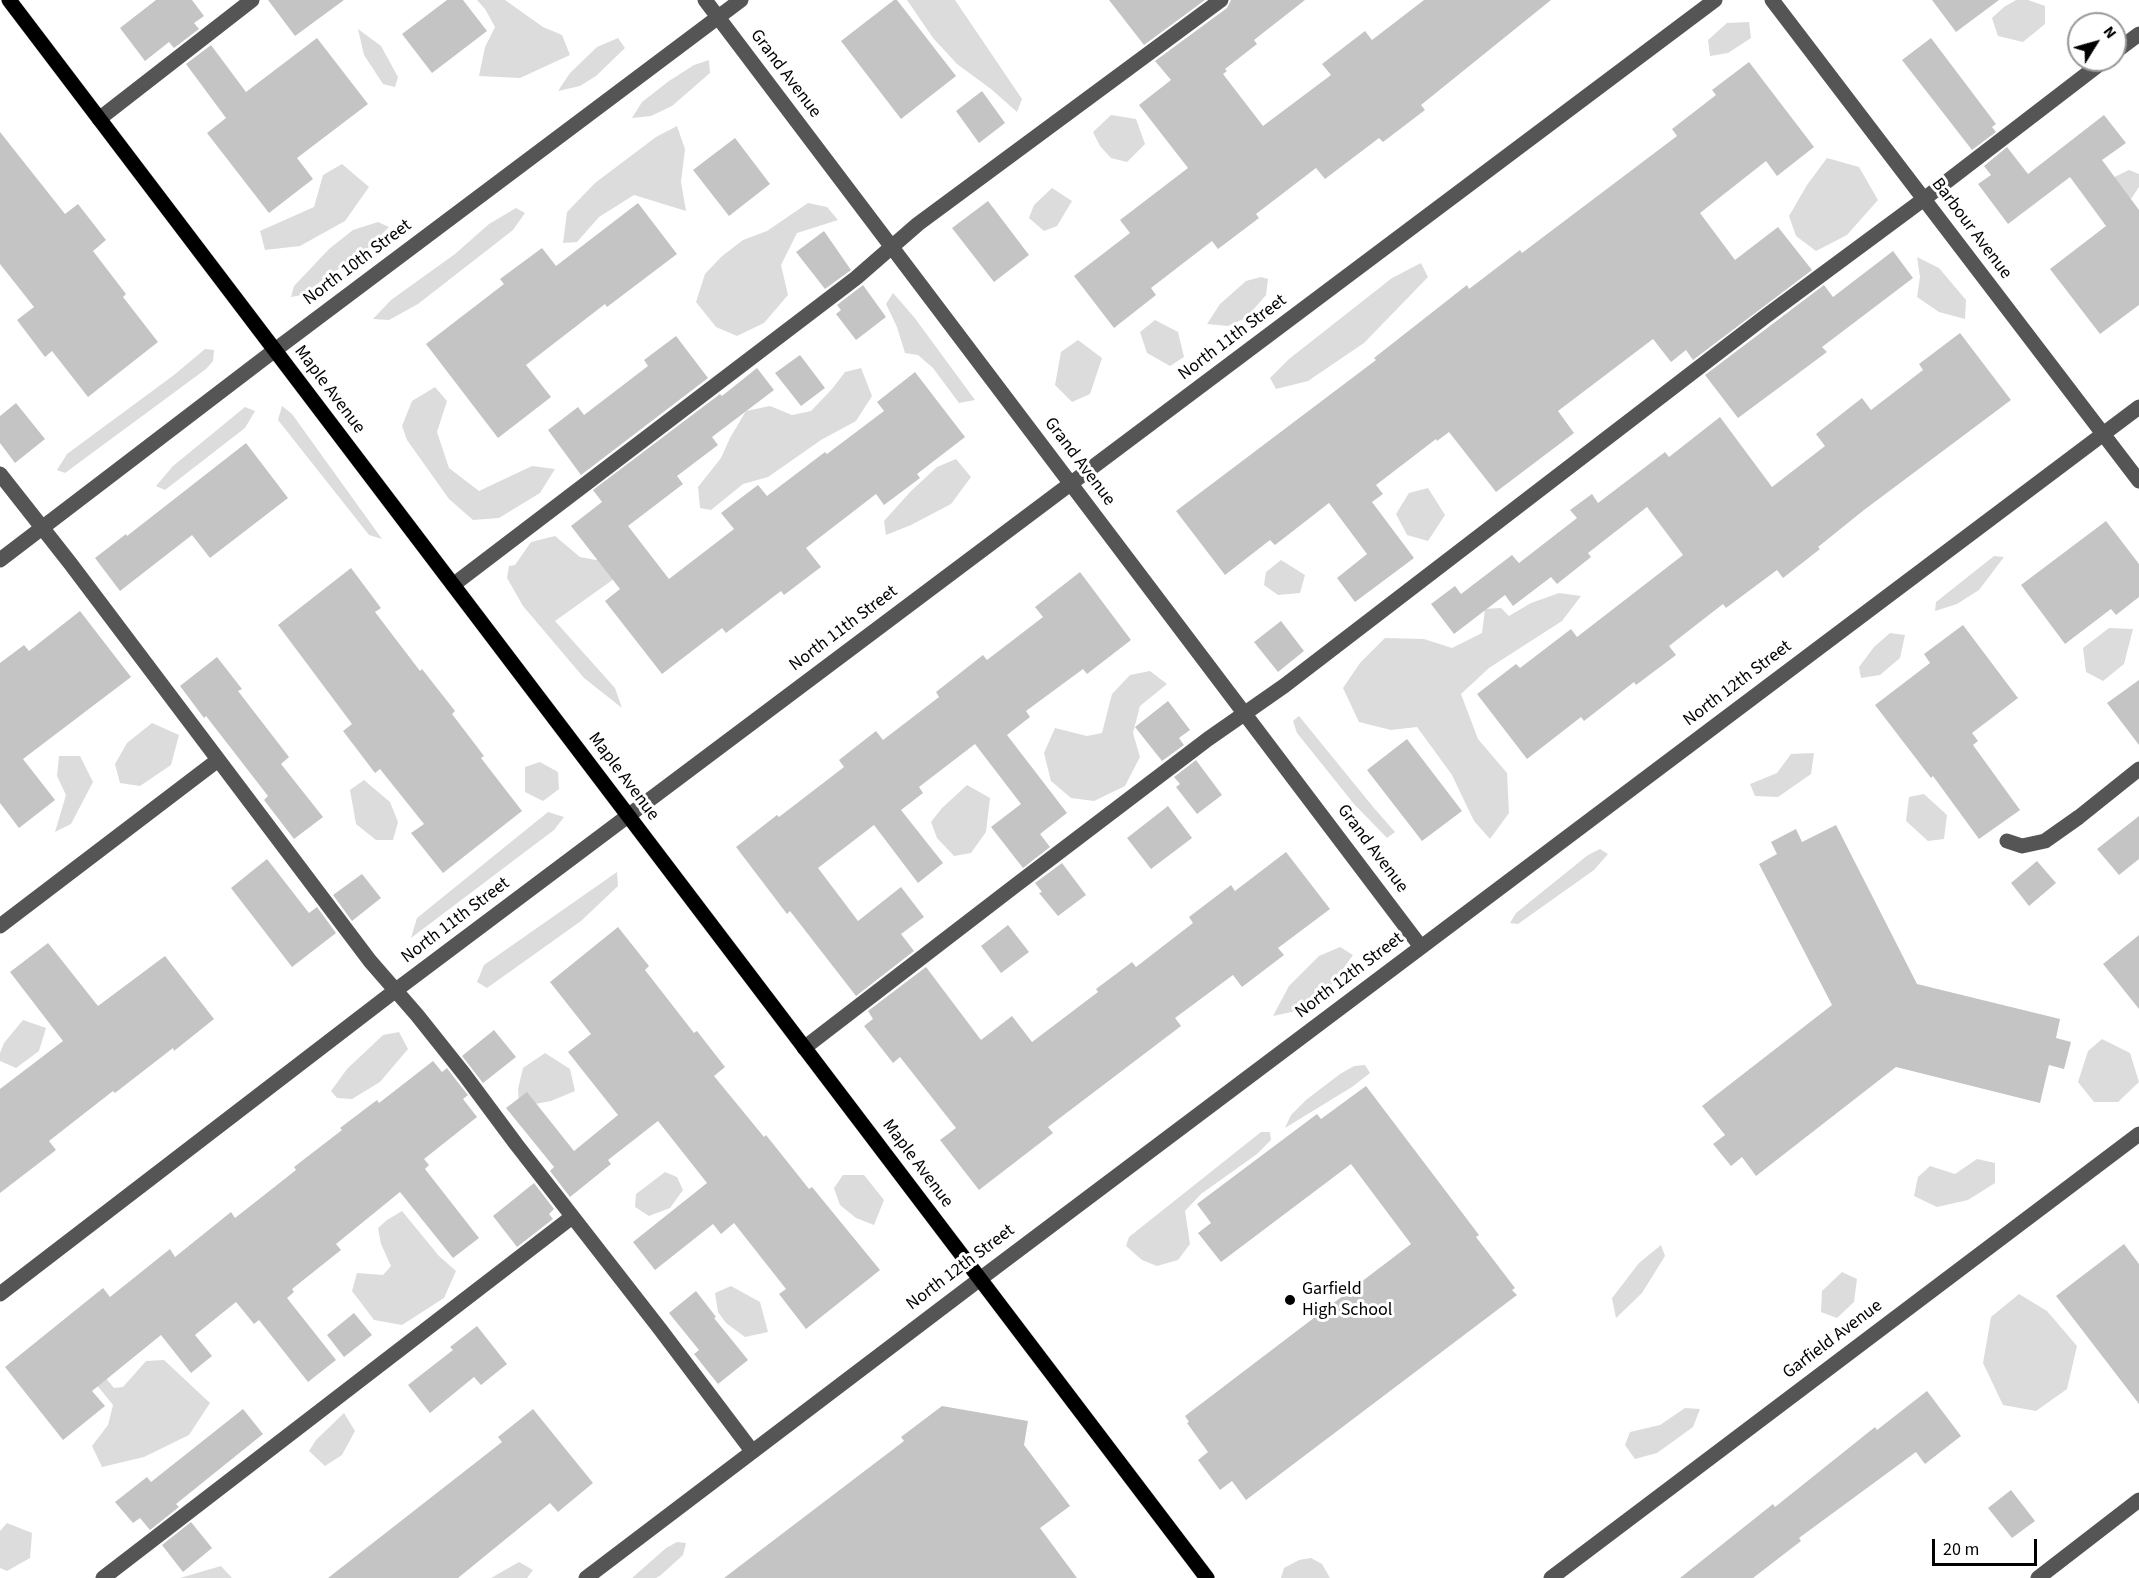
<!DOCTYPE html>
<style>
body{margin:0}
#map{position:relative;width:2139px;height:1578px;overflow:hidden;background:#fff;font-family:"Source Sans 3",sans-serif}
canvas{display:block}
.north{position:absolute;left:2067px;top:12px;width:60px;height:60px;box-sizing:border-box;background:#fff;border:2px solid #999;border-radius:50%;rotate:53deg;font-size:16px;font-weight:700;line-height:24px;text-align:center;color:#000}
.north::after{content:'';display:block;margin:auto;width:21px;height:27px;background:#000;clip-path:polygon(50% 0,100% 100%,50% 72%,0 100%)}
.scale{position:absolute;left:1932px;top:1539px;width:105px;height:27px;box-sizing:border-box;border:3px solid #000;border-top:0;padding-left:8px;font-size:18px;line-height:21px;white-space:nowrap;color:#000;-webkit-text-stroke:4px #fff;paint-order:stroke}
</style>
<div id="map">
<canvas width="2139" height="1578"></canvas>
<div class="north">N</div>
<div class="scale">20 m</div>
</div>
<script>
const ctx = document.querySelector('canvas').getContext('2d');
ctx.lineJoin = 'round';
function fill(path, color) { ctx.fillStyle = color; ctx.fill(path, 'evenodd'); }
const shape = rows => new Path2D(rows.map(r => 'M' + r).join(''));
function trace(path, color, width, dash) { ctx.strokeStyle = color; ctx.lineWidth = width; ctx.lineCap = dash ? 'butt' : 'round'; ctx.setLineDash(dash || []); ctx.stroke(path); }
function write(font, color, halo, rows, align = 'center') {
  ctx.font = font + ' "Source Sans 3",sans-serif'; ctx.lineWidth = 6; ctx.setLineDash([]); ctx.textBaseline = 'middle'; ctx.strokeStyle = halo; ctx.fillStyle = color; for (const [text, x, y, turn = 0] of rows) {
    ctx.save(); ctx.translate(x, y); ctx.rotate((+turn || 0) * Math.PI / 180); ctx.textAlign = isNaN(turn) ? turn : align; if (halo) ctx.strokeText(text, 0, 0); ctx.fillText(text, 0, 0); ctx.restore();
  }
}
fill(shape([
 [477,0,505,0,543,27,562,35,570,55,520,78,479,76,485,47,495,27,485,9],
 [907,0,955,0,1022,99,1017,112,991,89,957,64,933,38],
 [2016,0,2028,0,2045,6,2045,24,2023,42,1998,36,1992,18,2004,7],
 [1749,22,1751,38,1728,53,1710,56,1708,40,1727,23],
 [358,29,381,46,398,77,395,87,383,84,364,55],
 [618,38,625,48,596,76,580,86,558,91,570,73,597,47],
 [709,60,710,73,672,106,651,116,632,118,642,102,669,81,694,65],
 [1111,115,1136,119,1145,144,1127,162,1111,158,1100,146,1093,132],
 [677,126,685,149,681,182,686,211,634,195,599,217,577,242,563,243,567,212,595,183,656,137],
 [1827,158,1859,167,1878,200,1847,235,1816,251,1796,236,1789,216,1807,185],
 [342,164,369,187,345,221,300,246,265,250,260,231,314,207,323,175],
 [2129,170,2139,174,2139,187,2131,199,2108,180],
 [1052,188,1072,201,1057,226,1044,231,1029,218,1034,205],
 [808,203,827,207,838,220,797,233,781,265,788,295,764,323,737,336,716,327,696,302,705,274,721,257,743,240,767,231],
 [516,208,525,213,513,230,418,304,389,320,373,319,391,300,455,254,489,224],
 [378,222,389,227,368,248,302,295,291,297,294,286,329,249,353,230],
 [1917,257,1939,268,1966,300,1965,319,1939,312,1917,297,1920,277],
 [1421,263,1428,277,1364,343,1308,381,1276,389,1270,378,1289,359,1392,278],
 [1261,277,1268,279,1266,295,1246,318,1228,326,1207,324,1220,304,1246,281],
 [893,293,914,317,975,400,959,403,933,368,918,355,905,353,897,327,886,304],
 [1155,320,1178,332,1184,357,1170,366,1147,353,1140,332],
 [1078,340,1102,358,1090,394,1072,402,1055,385,1061,352],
 [205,349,214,350,213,361,206,369,65,473,57,470,67,454,174,375],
 [861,368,872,396,856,421,821,440,768,477,743,484,711,510,700,508,698,487,721,458,730,438,746,411,770,406,792,415,811,411,832,389,845,372],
 [435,387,447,401,437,432,449,468,479,491,532,466,555,469,540,493,499,518,473,520,449,499,407,440,402,426,412,401],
 [282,406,292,414,382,539,369,535,278,420],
 [245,407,255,411,245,428,165,490,156,486,173,466],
 [956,459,971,477,951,504,911,525,886,535,884,521,911,491,937,467],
 [1428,488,1445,515,1428,541,1407,535,1396,514,1409,493],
 [555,536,580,557,596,560,613,551,639,559,611,581,555,621,615,688,622,708,584,678,523,606,507,578,509,566,515,565,531,542],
 [1994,556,2004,557,1979,590,1957,604,1935,611,1936,602],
 [1281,560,1305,575,1300,593,1278,595,1264,585,1266,572],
 [1559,593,1581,596,1562,621,1489,668,1461,694,1478,739,1507,773,1509,813,1490,839,1474,821,1452,775,1417,727,1391,730,1359,722,1343,688,1360,663,1385,638,1424,639,1452,648,1482,633,1485,609,1501,608,1509,616,1531,603],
 [2109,628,2133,629,2124,664,2103,681,2086,672,2083,648],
 [1890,633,1905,635,1900,658,1880,675,1861,678,1859,667,1874,647],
 [1150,671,1167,684,1140,706,1133,733,1140,757,1125,786,1094,801,1071,798,1051,781,1044,753,1055,728,1087,736,1102,733,1112,694,1130,675],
 [1299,716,1374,808,1395,832,1387,838,1354,804,1297,733,1293,721],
 [152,723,179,735,171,765,140,786,120,783,115,764,127,743],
 [1814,753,1811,774,1778,797,1755,796,1750,784,1777,773,1791,754],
 [59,756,80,756,93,782,71,824,55,832,66,795,57,776],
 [540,762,558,772,559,789,543,801,525,792,525,767],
 [364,780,390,802,398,822,393,840,376,840,356,824,350,790],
 [967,785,990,798,986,832,971,853,954,856,937,838,931,822,942,808],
 [1924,794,1947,815,1944,839,1928,841,1906,821,1909,797],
 [548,812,564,817,554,830,411,938,417,918],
 [1600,849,1608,854,1594,870,1518,924,1510,923,1516,913,1588,855],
 [617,872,618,886,581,921,487,988,477,982,484,965],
 [1340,947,1353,955,1333,983,1300,1010,1273,1016,1289,986,1319,956],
 [23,1020,46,1028,39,1051,16,1068,0,1061,0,1053,4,1043],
 [399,1032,408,1049,380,1082,352,1099,337,1098,331,1091,347,1069,383,1035],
 [2102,1039,2130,1053,2139,1082,2118,1102,2094,1102,2078,1082,2088,1051],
 [545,1053,570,1069,575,1091,551,1101,530,1105,519,1104,518,1089,523,1068],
 [1365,1065,1370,1073,1352,1087,1285,1128,1291,1115,1306,1100,1340,1074,1354,1066],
 [1261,1132,1270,1132,1271,1140,1257,1154,1201,1194,1185,1211,1190,1244,1178,1260,1157,1266,1142,1260,1126,1246,1129,1237],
 [1977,1159,1995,1163,1995,1183,1968,1200,1937,1207,1914,1196,1918,1177,1930,1166,1955,1174],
 [665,1172,677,1177,683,1190,670,1208,649,1216,635,1207,636,1194],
 [843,1175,864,1175,884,1200,874,1225,856,1218,840,1205,834,1188],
 [402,1211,439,1256,456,1271,444,1298,402,1325,374,1320,352,1291,357,1273,383,1275,391,1266,381,1244,378,1228,387,1220],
 [1661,1245,1665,1256,1642,1293,1616,1318,1612,1298,1639,1263],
 [1842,1272,1857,1279,1854,1302,1837,1318,1821,1312,1822,1291],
 [731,1286,760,1302,768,1332,745,1337,726,1323,718,1312,715,1293],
 [2019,1294,2047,1311,2077,1346,2067,1389,2036,1411,2003,1405,1983,1363,1991,1317],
 [164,1360,210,1403,189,1435,144,1457,102,1467,92,1446,108,1425,113,1405,96,1384,96,1366,114,1388,123,1387,146,1361],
 [1685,1408,1700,1409,1693,1427,1657,1453,1635,1459,1625,1445,1630,1432,1660,1425],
 [344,1413,355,1431,342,1455,325,1466,309,1451,316,1440],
 [7,1523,32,1533,30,1558,7,1571,0,1568,0,1531],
 [677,1542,686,1543,683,1555,661,1575,656,1578,632,1578,666,1548],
 [1311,1558,1322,1564,1330,1578,1281,1578,1284,1568,1299,1560],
 [519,1562,533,1570,527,1578,491,1578],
 [221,1566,232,1578,180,1578,197,1573]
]), '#dcdcdc');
fill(shape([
 [156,0,192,0,204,16,194,23,199,29,174,48,169,42,145,61,120,28],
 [268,0,344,0,295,36],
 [447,0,463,0,487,31,432,73,402,34],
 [894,0,897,0,956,76,901,119,841,41],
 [1109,0,1205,0,1144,45],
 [1231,0,1305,0,1254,40,1257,44,1225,69,1227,71,1223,74,1263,126,1331,75,1322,64,1365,31,1372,40,1424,0,1551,0,1421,105,1425,110,1383,142,1379,138,1325,179,1316,168,1256,214,1259,218,1218,249,1212,241,1151,288,1156,295,1114,328,1074,276,1130,233,1120,220,1188,168,1139,105,1171,80,1155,61,1227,8],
 [1932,0,1999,0,1956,32],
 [317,38,368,104,297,158,313,179,269,213,207,133,226,118,186,64,211,45,246,92],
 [1931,38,1996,124,1992,127,1996,132,1972,150,1902,60],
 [1749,62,1814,147,1777,176,1766,161,1700,213,1735,260,1778,227,1812,270,1693,360,1686,350,1671,362,1653,339,1558,411,1574,433,1496,492,1449,432,1437,441,1436,439,1376,485,1383,494,1372,502,1414,558,1355,602,1337,578,1367,554,1329,503,1275,545,1270,540,1225,575,1176,511,1376,360,1374,358,1467,285,1469,289,1520,250,1522,253,1677,136,1672,129,1716,95,1712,90],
 [982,91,1005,123,979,143,956,111],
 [2104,115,2126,143,2102,160,2139,210,2139,305,2100,334,2050,269,2106,226,2070,177,2008,224,1978,184,1991,175,1984,166,2007,147,2028,174],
 [0,132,65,214,78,204,106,240,93,251,126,294,123,297,158,342,88,397,52,351,45,357,17,320,34,307,0,264],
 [735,138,770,184,729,216,693,170],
 [988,201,1029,255,994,282,952,228],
 [638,203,677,254,607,307,605,304,526,365,551,397,498,438,426,344,504,284,500,279,542,248,556,266],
 [824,231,851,270,825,289,796,252],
 [1893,251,1913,278,1822,347,1827,352,1738,418,1705,375,1824,285,1833,297],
 [863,285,886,317,856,340,836,314,841,310,837,305],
 [1960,333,2011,400,1864,510,1818,547,1820,549,1783,578,1777,570,1726,608,1723,604,1669,646,1676,655,1636,685,1634,682,1584,721,1581,717,1527,759,1477,694,1516,664,1520,668,1571,629,1577,637,1683,555,1647,507,1588,553,1591,557,1557,584,1551,577,1513,606,1505,595,1454,634,1431,604,1455,586,1461,594,1512,555,1519,563,1577,518,1570,510,1592,494,1598,503,1665,452,1669,457,1720,417,1772,487,1825,446,1816,434,1862,398,1871,410,1923,370,1919,364],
 [676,336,708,378,581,475,548,430,578,407,584,415,648,366,644,360],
 [800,355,825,388,801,406,775,373],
 [757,368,774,390,712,437,718,445,677,476,683,484,628,526,669,579,734,529,721,513,758,485,767,496,825,452,827,454,884,411,877,402,915,372,965,437,917,474,920,478,884,505,876,494,806,548,821,567,784,595,781,591,726,633,722,628,662,674,605,601,620,589,571,526,602,502,593,490,720,394,722,396],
 [16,403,45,439,15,463,0,443,0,416],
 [246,443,288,498,210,558,192,535,120,591,95,558,126,534,127,536],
 [2106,521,2139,564,2139,597,2116,615,2111,609,2065,644,2021,585],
 [351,568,381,608,375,612,420,671,422,669,455,711,452,714,484,756,481,758,522,811,443,873,411,833,424,824,380,769,375,773,343,731,352,724,278,625],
 [1080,572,1131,640,1087,674,1083,669,1026,711,1030,717,1007,735,1067,813,1040,834,1050,847,1023,868,991,827,1021,804,975,744,919,787,923,793,901,810,943,863,918,883,874,825,818,868,858,921,901,887,924,917,901,934,914,951,856,996,790,911,787,914,736,847,777,815,779,817,844,767,839,760,876,731,883,740,939,697,936,692,983,655,987,660,1043,617,1035,607],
 [80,611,131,677,23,759,55,800,19,828,0,803,0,663,24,645,29,651],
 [1281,621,1304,651,1278,672,1254,642],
 [1963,625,2018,698,1972,733,1978,741,1973,745,2020,810,1979,839,1933,776,1931,778,1875,705,1930,663,1924,654],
 [217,657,242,689,238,691,289,757,281,764,323,817,294,839,264,800,268,796,206,716,204,718,180,686],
 [2139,680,2139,745,2107,703],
 [1168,701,1190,730,1179,738,1184,745,1162,761,1135,727],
 [1407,739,1462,811,1422,841,1367,770],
 [1196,760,1222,795,1197,814,1176,787,1180,784,1174,777],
 [1168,806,1192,838,1151,869,1127,838],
 [2139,816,2139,859,2119,875,2097,849],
 [1836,825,1917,984,2060,1019,2056,1038,2071,1042,2064,1069,2049,1065,2040,1103,1896,1067,1756,1176,1742,1157,1731,1166,1713,1144,1725,1135,1702,1106,1832,1005,1759,864,1777,854,1771,842,1796,829,1802,842],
 [1286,852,1330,909,1278,948,1284,955,1242,987,1233,975,1175,1018,1181,1026,1048,1127,1053,1133,979,1190,940,1140,956,1128,900,1057,893,1063,864,1026,873,1019,868,1011,926,967,981,1040,1012,1016,1032,1042,1098,992,1096,989,1132,962,1136,967,1193,923,1189,917,1231,885,1235,891],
 [267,859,309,913,317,907,336,933,292,967,231,888],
 [2037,861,2056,883,2029,906,2011,883],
 [1062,863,1086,895,1058,916,1039,893,1042,892,1035,883],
 [362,874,381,898,352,921,333,895],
 [1008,925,1029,952,1001,973,981,946],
 [618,927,649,966,645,970,694,1033,697,1031,725,1067,714,1076,764,1137,766,1135,809,1189,812,1187,880,1270,806,1329,779,1294,786,1289,734,1223,721,1234,713,1224,655,1270,633,1242,707,1183,658,1121,608,1160,611,1164,570,1197,550,1171,554,1167,506,1108,527,1092,574,1151,618,1115,568,1052,591,1034,550,982],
 [2139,935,2139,1009,2103,964],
 [48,943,98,1006,165,956,214,1019,174,1051,173,1048,115,1093,113,1091,49,1141,56,1150,0,1193,0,1089,63,1041,10,972],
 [494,1030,516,1057,483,1083,462,1056],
 [433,1061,442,1072,447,1068,456,1080,468,1095,463,1099,477,1117,424,1159,429,1165,425,1169,479,1238,453,1258,400,1192,336,1244,341,1250,292,1289,294,1292,287,1298,336,1360,308,1382,259,1320,254,1324,236,1302,195,1335,212,1356,191,1373,161,1335,92,1391,105,1406,63,1440,5,1367,103,1288,110,1297,170,1249,175,1257,231,1212,235,1218,296,1170,294,1167,342,1130,340,1128,377,1100,379,1103],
 [1366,1086,1479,1235,1476,1237,1515,1288,1512,1290,1517,1295,1246,1500,1232,1481,1220,1490,1198,1460,1208,1452,1187,1423,1189,1422,1185,1416,1411,1244,1351,1164,1221,1262,1198,1233,1211,1223,1197,1204,1317,1114,1321,1119],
 [534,1183,554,1209,549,1214,553,1219,517,1247,493,1216],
 [2124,1244,2139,1264,2139,1404,2056,1296],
 [696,1291,716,1317,714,1318,748,1360,718,1384,694,1354,699,1350,669,1313],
 [354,1313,372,1335,344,1357,327,1335],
 [477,1326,507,1364,481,1385,474,1377,430,1413,408,1385,453,1350,450,1347],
 [1927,1391,1961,1436,1925,1464,1916,1452,1799,1538,1801,1541,1753,1578,1680,1578,1773,1504,1775,1507,1875,1427,1877,1430],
 [942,1406,1028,1421,1024,1445,1070,1506,1040,1528,1077,1578,724,1578,904,1441,901,1437],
 [243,1409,263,1434,176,1504,179,1507,150,1530,140,1518,133,1523,115,1502,147,1477,151,1482],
 [533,1409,593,1483,558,1512,550,1503,458,1578,328,1578,502,1442,498,1437],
 [2011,1490,2035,1521,2012,1538,1988,1508],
 [191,1522,212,1548,183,1572,162,1545]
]), '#c4c4c4');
const major = shape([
 [9,0,1207,1578]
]);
trace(major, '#dbdbdb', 16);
trace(shape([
 [705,0,1421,947],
 [1772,0,2139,481],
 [2115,52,2139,34],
 [99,119,252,0],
 [0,474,70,563,370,961,417,1015,464,1074,516,1144,660,1329,752,1451],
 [0,560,275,350,741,0],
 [453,585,856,278,918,224,1221,0],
 [2007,841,2022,846,2045,841,2079,817,2139,769],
 [0,926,218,760],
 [804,1048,1016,885,1208,739,1284,686,1766,316,1924,199,2105,60],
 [0,1294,396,990,1715,0],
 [103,1578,572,1217],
 [586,1578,980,1279,2139,407],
 [1551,1578,2139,1134],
 [2038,1578,2139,1500]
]), '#555', 15);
trace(major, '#000', 15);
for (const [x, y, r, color] of [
 [1290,1300,6,"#000"]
]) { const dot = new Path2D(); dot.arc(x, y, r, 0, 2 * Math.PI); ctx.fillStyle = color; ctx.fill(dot); trace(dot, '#fff', 2); }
write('18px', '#000', '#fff', [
 ["Grand Avenue",785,74,53],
 ["Barbour Avenue",1971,229,53],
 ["North 10th Street",358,263,-37],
 ["North 11th Street",1233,338,-37],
 ["Maple Avenue",329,390,53],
 ["Grand Avenue",1079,462,53],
 ["North 11th Street",844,629,-37],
 ["North 12th Street",1738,684,-37],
 ["Maple Avenue",623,777,53],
 ["Grand Avenue",1372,849,53],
 ["North 11th Street",456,921,-37],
 ["North 12th Street",1350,976,-37],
 ["Maple Avenue",917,1164,53],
 ["North 12th Street",961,1268,-37],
 ["Garfield Avenue",1833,1340,-37]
]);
write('18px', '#000', '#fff', [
 ["Garfield",1302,1290],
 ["High School",1302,1311]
], 'left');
</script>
